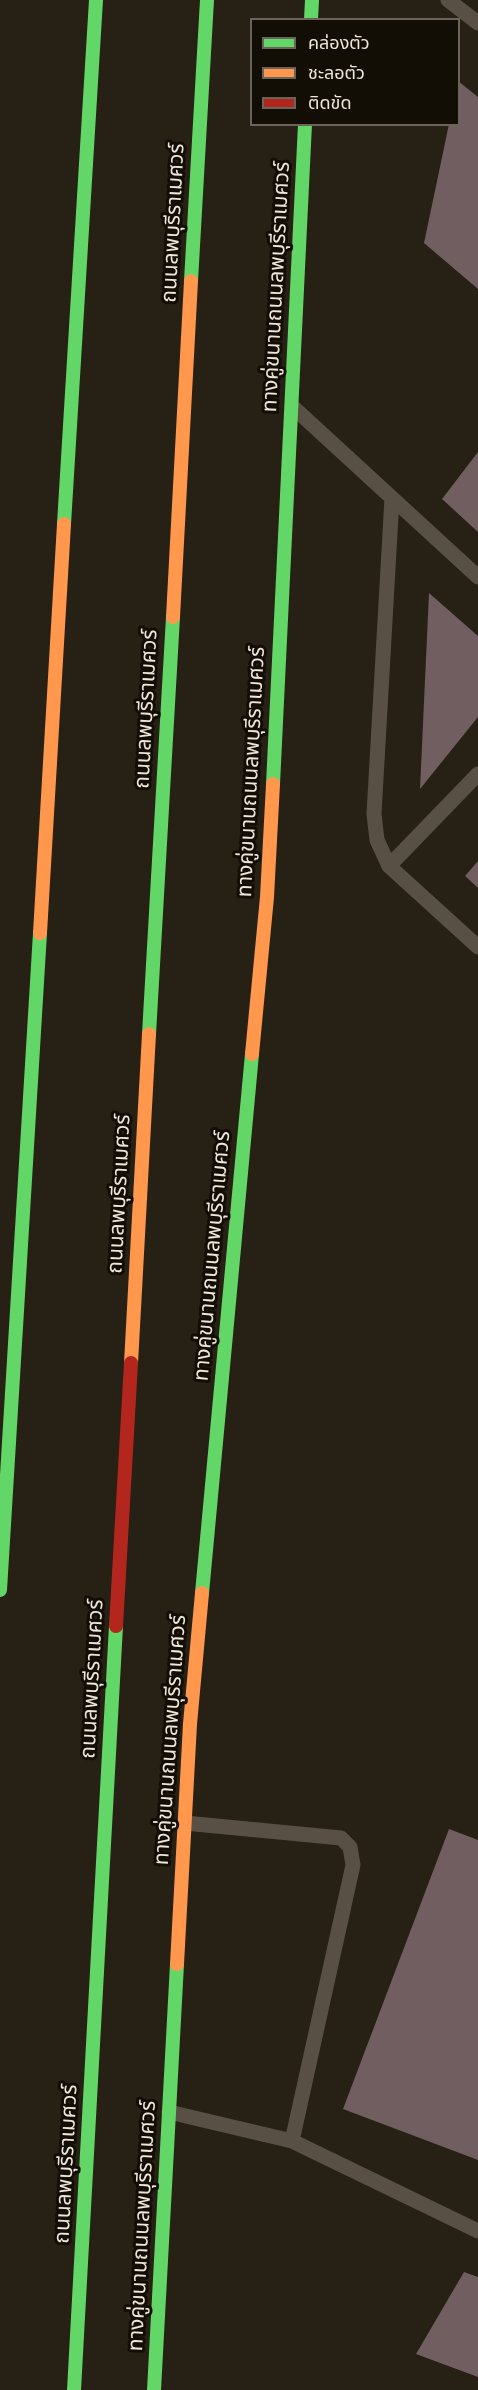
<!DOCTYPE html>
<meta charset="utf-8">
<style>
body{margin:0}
#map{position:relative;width:478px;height:2390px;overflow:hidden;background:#272014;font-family:"Public Sans","Noto Sans Thai",sans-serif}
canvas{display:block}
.legend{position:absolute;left:250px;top:18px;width:210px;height:108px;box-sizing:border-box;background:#120d05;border:2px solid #6a645a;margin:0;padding:8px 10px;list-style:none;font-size:18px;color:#eee6d9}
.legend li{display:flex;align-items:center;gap:12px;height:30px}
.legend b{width:30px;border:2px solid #6a645a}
</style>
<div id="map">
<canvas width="478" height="2390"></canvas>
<ul class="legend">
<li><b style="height:8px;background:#63d668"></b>คล่องตัว</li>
<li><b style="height:8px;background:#ff974d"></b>ชะลอตัว</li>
<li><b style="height:8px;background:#b3261e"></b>ติดขัด</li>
</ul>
</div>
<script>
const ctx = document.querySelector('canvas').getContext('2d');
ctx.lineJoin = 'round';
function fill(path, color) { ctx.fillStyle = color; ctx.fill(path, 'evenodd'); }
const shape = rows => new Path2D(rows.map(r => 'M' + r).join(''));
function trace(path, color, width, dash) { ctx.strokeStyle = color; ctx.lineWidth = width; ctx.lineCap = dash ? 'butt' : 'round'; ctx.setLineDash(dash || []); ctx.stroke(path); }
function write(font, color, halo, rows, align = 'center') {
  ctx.font = font + ' "Public Sans","Noto Sans Thai",sans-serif'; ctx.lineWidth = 6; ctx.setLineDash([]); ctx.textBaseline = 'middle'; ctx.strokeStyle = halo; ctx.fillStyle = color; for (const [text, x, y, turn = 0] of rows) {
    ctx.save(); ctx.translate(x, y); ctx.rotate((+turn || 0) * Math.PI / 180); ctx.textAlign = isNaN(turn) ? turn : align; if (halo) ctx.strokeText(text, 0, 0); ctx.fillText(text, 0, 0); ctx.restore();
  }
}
fill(shape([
 [458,81,478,97,478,289,424,243,449,124,458,124],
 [478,452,478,532,442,499],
 [429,593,478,636,478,717,420,789],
 [478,861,478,888,465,876],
 [449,1829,478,1840,478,2160,343,2109],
 [464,2272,478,2277,478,2377,416,2354]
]), '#715e60');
trace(shape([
 [448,0,478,23],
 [293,407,478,577],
 [392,498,374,814,377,840,389,866,478,947],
 [389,866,478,774],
 [185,1823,341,1838,350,1847,353,1865,292,2141],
 [169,2112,292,2141,478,2231]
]), '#595045', 15);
trace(shape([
 [311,20,312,0],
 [191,281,207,0],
 [64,524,96,0],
 [273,784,305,124],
 [149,1034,173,617],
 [0,1590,40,933],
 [202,1593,252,1054],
 [74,2390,116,1626],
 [154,2390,177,1964]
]), '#63d668', 14);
trace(shape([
 [173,617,191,281],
 [40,933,64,524],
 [252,1054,267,897,273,784],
 [131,1363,149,1034],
 [177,1964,190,1724,202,1593]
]), '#ff974d', 14);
trace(shape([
 [116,1626,131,1363]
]), '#b3261e', 14);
write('21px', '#eee6d9', '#120d05', [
 ["ถนนลพบุรีราเมศวร์",173,223,-87],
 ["ทางคู่ขนานถนนลพบุรีราเมศวร์",276,287,-87],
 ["ถนนลพบุรีราเมศวร์",146,709,-87],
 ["ทางคู่ขนานถนนลพบุรีราเมศวร์",251,772,-87],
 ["ถนนลพบุรีราเมศวร์",119,1194,-87],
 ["ทางคู่ขนานถนนลพบุรีราเมศวร์",212,1256,-85],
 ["ถนนลพบุรีราเมศวร์",92,1679,-87],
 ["ทางคู่ขนานถนนลพบุรีราเมศวร์",170,1740,-86],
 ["ถนนลพบุรีราเมศวร์",66,2164,-87],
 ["ทางคู่ขนานถนนลพบุรีราเมศวร์",142,2226,-87]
]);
</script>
